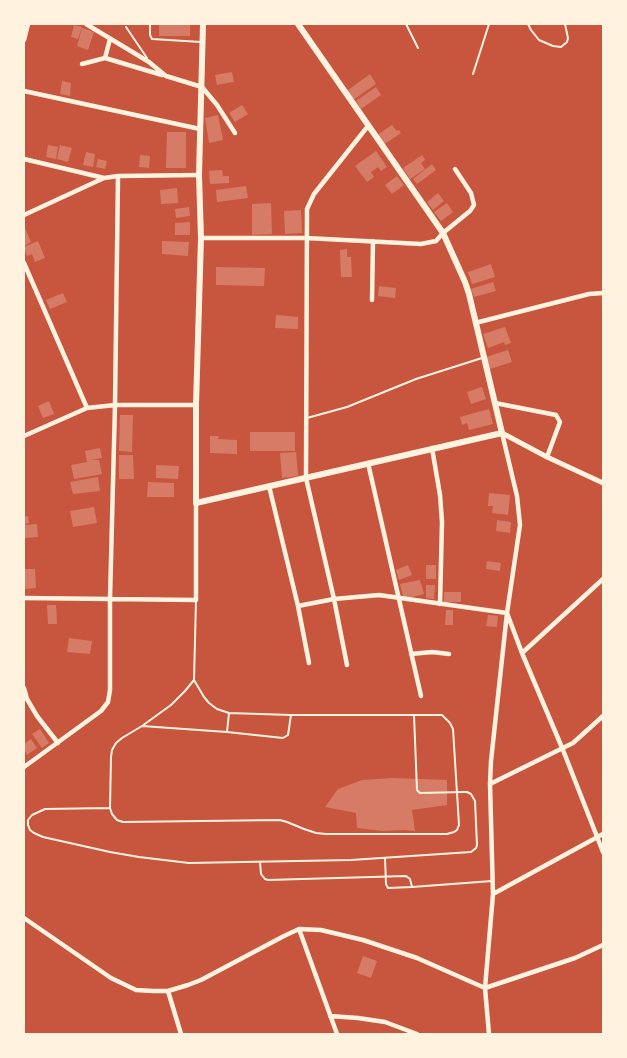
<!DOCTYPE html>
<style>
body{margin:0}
#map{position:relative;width:627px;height:1058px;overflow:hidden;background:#c8553d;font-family:Arial,sans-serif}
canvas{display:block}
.frame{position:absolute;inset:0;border:25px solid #fff3e0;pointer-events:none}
</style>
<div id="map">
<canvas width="627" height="1058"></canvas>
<div class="frame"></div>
</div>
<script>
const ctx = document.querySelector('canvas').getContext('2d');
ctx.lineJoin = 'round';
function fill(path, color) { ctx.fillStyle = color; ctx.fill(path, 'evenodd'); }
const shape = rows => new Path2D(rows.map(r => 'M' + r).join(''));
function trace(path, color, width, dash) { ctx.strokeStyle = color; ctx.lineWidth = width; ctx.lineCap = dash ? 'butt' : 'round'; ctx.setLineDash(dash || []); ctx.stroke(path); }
fill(shape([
 [159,24,190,24,190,36,159,36],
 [74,25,82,27,78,39,71,37],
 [82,28,94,32,88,50,77,46],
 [232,72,234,82,217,85,215,75],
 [370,74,376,84,353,100,347,91],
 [62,81,71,83,70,96,60,94],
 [376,87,381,95,361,109,356,101],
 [242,105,248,114,235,122,229,113],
 [218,115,223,140,209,143,205,118],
 [392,125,397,131,399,130,401,133,383,145,377,135],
 [167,132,186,132,186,168,166,168],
 [48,145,58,147,56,159,46,157],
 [60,145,72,148,68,162,57,159],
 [376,151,387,167,381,171,378,167,371,172,374,177,367,182,355,166],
 [86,152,95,154,93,167,83,165],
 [140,155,150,156,149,168,139,167],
 [422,155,425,160,421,163,425,169,410,179,403,168],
 [98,159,107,161,105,169,96,167],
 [432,164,436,170,417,184,413,179],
 [222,170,223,176,229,176,229,183,210,184,209,171],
 [397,176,404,185,392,194,385,185],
 [246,186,248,198,217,202,216,190],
 [177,188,178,203,161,204,160,190],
 [438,193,444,201,433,210,427,202],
 [271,203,272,234,252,235,252,204],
 [447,203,453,212,441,221,434,212],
 [189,207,190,216,176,218,175,209],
 [301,210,302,233,285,234,284,211],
 [190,222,190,235,175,235,175,223],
 [24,226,31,242,24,246],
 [38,241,45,258,35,262,32,254,27,256,24,247],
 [162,241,189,242,188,256,162,254],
 [347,249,347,257,351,257,352,277,341,277,340,250],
 [491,264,495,277,472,284,468,272],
 [216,267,265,268,264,286,216,285],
 [493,282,496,291,474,297,471,289],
 [379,286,396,288,395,298,378,296],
 [63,293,67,302,50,309,46,300],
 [276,315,298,317,298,329,275,328],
 [505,327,511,343,505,345,504,342,488,348,483,334],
 [508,350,512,362,490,369,486,357],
 [482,387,486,399,471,404,467,392],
 [49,401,54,414,43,418,38,406],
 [489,409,493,424,469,430,467,423,462,425,460,417],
 [120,415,133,415,132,452,119,451],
 [250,432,295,432,295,451,250,451],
 [210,436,219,436,218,439,237,440,237,454,210,453],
 [100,448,102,458,91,460,99,460,102,474,74,479,71,465,87,462,85,451],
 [296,452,298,476,282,478,280,453],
 [119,455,133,455,134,479,119,479],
 [156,465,179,466,178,479,156,478],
 [98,477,100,491,73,494,70,482],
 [148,482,174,483,174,497,147,497],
 [489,493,510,495,508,515,492,513,493,506,488,506],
 [94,507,97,523,73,527,70,511],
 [28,516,29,523,24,524,24,517],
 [497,520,511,522,510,533,496,531],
 [37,524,38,537,24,538,24,525],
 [487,561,501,563,500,571,486,569],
 [408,565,412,575,399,580,396,570],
 [426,565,436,565,436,579,426,579],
 [24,569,35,569,36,588,24,589],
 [420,580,424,594,404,599,400,584],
 [426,585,435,585,434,599,426,598],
 [444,592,461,592,461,602,444,602],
 [47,605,56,605,57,624,48,624],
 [446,610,453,610,453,625,445,625],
 [488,615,498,616,497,627,486,626],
 [69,638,92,641,90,654,67,652],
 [40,729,49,743,42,748,32,734],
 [31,739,37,748,27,755,24,749,24,744],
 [393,778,447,780,447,805,412,810,415,831,404,830,383,831,357,828,356,813,325,807,338,789,362,780],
 [363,956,377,961,371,978,357,973]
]), '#d67c66');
trace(shape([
 [150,24,150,35,152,39,201,42],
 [406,24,418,48],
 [528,24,531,30,539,40,553,46,561,47,567,42,568,38,565,24],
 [126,27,147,58],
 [473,74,489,24],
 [307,418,347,407,416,379,482,358],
 [194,680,204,697,209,703,217,709,229,713,291,715,442,715,450,723,453,729,459,825,457,830,454,832,447,834,326,834,316,833,304,829,287,822,280,820,123,822,117,820,112,814,110,808,111,757,112,750,116,743,122,738,142,726,171,705,185,691,194,680],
 [194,680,196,600],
 [142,726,227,732,283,738,288,735,291,715],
 [227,732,229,713],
 [110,808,45,809,32,815,28,820,28,825,30,830,34,833,43,837,110,852,139,857,189,863,351,860,471,852,476,848,477,845,475,801,471,794,467,792,464,792,420,793,417,790,414,715],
 [385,858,386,884,388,888,412,887,492,881],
 [260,862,261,874,265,879,268,880,406,876,410,879,412,887]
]), '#fff3e0', 2);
trace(shape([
 [86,24,149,62,166,76,202,87,217,105,235,133],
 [24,40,28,24],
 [105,58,110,39],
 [82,64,105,58,162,75],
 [24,91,200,129],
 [24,159,104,178],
 [24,215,104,178,118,176,199,175],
 [201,238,306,238,421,244,436,241,443,233,470,211,474,205,471,193,455,169],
 [24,263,87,408],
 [372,300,373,241],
 [475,323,589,294,603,293],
 [495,403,556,415,560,422,547,457],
 [24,436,87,408,115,405,196,405],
 [432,448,440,495,442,522,440,604],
 [368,463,421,696],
 [269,486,298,606,309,663],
 [24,598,196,600,196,503],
 [298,606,334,599,379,595,507,613,522,653,563,750,603,852],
 [522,653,603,579],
 [411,654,432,652,449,654],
 [347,665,334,599,306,478,307,209,314,194,368,126],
 [24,688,27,699,37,716,58,743],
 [24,767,101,711,108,702,110,690,110,599,115,405,118,176],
 [490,784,573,743,603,716],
 [493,894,603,834],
 [24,918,111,978,136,990,153,991,168,991,188,985,201,980,284,936,299,929,321,930,363,940,417,958,485,988,575,958,603,945],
 [299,929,337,1034],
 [168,991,181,1034],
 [330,1016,358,1018,385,1022,417,1034],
 [489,1034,485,988,493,894,490,784,491,761,507,613,520,525,517,496,502,433]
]), '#fff3e0', 4.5);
trace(shape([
 [502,433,547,457,603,483]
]), '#fff3e0', 5);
trace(shape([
 [203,24,199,175,201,238,196,405,196,503,502,433,469,294,465,282,443,233,298,24]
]), '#fff3e0', 6);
</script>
